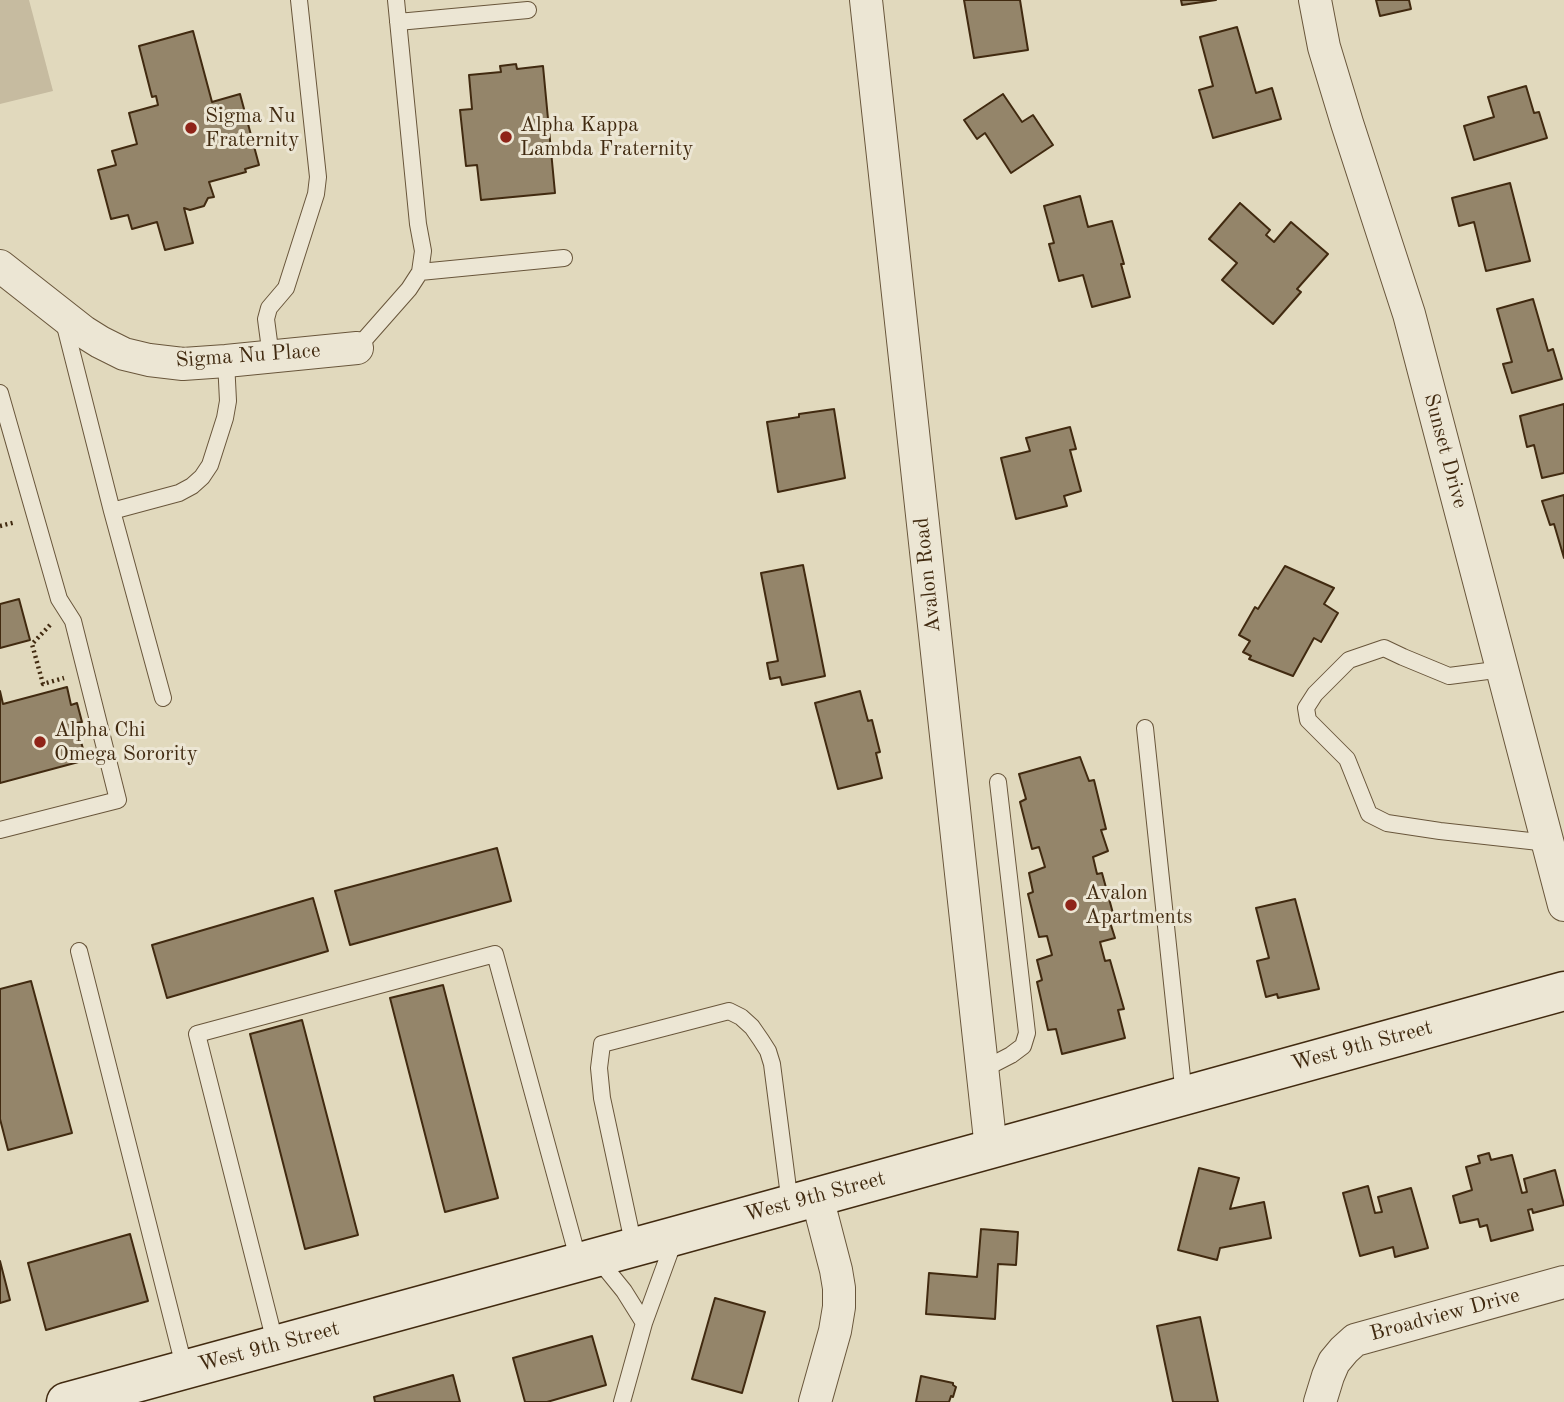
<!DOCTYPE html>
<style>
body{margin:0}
canvas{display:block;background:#e1d9bd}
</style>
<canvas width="1564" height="1402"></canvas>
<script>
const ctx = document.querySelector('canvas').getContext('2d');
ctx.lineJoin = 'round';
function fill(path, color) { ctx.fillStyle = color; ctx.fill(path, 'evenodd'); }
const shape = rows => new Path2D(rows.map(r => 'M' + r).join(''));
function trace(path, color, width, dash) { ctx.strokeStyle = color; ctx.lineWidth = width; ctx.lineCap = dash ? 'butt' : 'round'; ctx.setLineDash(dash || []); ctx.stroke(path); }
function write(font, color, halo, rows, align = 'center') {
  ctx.font = font + ' "Old Standard TT",serif'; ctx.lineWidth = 6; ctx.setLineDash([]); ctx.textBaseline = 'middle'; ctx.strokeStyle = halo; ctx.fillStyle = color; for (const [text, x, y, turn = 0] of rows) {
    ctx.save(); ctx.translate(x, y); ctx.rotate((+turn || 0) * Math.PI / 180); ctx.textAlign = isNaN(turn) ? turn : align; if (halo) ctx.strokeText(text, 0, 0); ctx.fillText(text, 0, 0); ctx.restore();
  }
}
fill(shape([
 [0,0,29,0,53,91,0,104]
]), '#c6bba0');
const building = shape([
 [964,0,1020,0,1028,50,974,58,964,0],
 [1181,0,1216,0,1182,5,1181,0],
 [1376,0,1409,0,1411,9,1380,16,1376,0],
 [1237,27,1256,93,1272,88,1281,119,1213,138,1199,90,1213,86,1200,37,1237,27],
 [193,31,212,102,240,94,259,165,245,169,246,172,209,182,214,197,208,198,204,206,190,210,184,208,193,243,165,250,157,222,132,229,128,215,111,219,98,170,116,165,112,151,137,144,129,113,158,105,156,96,152,97,139,46,193,31],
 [516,64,517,69,543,66,555,193,481,200,477,165,466,166,460,110,472,109,469,75,501,72,500,66,516,64],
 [1526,86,1534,113,1539,112,1547,138,1474,160,1464,126,1494,117,1488,97,1526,86],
 [1003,94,1022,122,1033,115,1053,145,1011,173,985,133,977,139,964,120,1003,94],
 [1510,183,1530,261,1486,271,1474,222,1459,226,1452,198,1510,183],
 [1080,196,1088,227,1112,221,1124,264,1121,264,1130,297,1092,307,1083,275,1059,281,1049,244,1054,243,1044,206,1080,196],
 [1240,203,1270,230,1266,235,1274,242,1291,222,1328,254,1297,289,1301,292,1273,324,1222,280,1237,263,1209,239,1240,203],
 [1533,299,1548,351,1553,349,1562,379,1512,393,1503,364,1512,362,1497,309,1533,299],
 [1564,404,1564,473,1542,478,1534,445,1527,447,1520,416,1564,404],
 [834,409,845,478,778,492,767,422,799,417,799,414,834,409],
 [1070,427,1076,449,1070,450,1081,491,1064,496,1067,506,1016,519,1001,458,1030,451,1026,438,1070,427],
 [1564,495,1564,558,1554,524,1550,525,1542,501,1564,495],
 [803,565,825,676,782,685,780,677,770,679,767,663,778,661,761,573,803,565],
 [1285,566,1334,588,1324,604,1338,613,1321,642,1314,638,1293,676,1249,659,1251,656,1243,652,1250,641,1239,635,1255,607,1258,609,1285,566],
 [19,599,30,640,0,648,0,604,19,599],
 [67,687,71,705,77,703,82,722,76,723,86,760,0,783,0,691,3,704,67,687],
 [860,691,868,721,872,720,880,752,876,753,882,778,838,789,815,703,860,691],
 [1080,757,1089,781,1094,780,1106,829,1101,830,1108,851,1093,857,1097,874,1102,873,1114,917,1109,919,1115,938,1100,942,1105,961,1110,960,1124,1009,1118,1010,1125,1038,1062,1054,1056,1029,1048,1030,1037,982,1042,980,1037,960,1052,955,1047,936,1039,937,1028,894,1033,892,1029,873,1045,867,1039,847,1032,849,1020,802,1026,799,1019,774,1080,757],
 [497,848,511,901,350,945,335,891,497,848],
 [313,898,328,951,167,998,152,945,313,898],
 [1295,899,1319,989,1278,998,1277,994,1266,997,1257,961,1269,958,1256,908,1295,899],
 [31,981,72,1133,8,1150,0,1119,0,989,31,981],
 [443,985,498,1198,445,1212,390,998,443,985],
 [302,1020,358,1235,305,1249,250,1034,302,1020],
 [1489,1153,1491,1160,1512,1155,1522,1193,1527,1192,1524,1179,1555,1170,1564,1205,1533,1213,1532,1209,1528,1210,1533,1230,1491,1241,1487,1225,1480,1227,1478,1219,1460,1223,1453,1196,1472,1190,1466,1167,1480,1163,1478,1156,1489,1153],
 [1199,1168,1239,1178,1230,1209,1264,1202,1271,1238,1220,1248,1217,1260,1178,1250,1199,1168],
 [1368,1186,1375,1213,1382,1212,1378,1197,1411,1188,1428,1248,1395,1257,1393,1247,1360,1256,1343,1193,1368,1186],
 [981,1229,1018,1232,1016,1265,998,1264,995,1319,926,1314,929,1273,977,1277,981,1229],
 [130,1234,148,1301,46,1330,28,1263,130,1234],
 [0,1261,10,1300,0,1303,0,1261],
 [715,1298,765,1312,742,1393,692,1379,715,1298],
 [1200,1317,1218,1402,1173,1402,1157,1326,1200,1317],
 [592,1336,606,1385,547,1402,525,1402,513,1358,592,1336],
 [453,1375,460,1402,375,1402,374,1397,453,1375],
 [921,1376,953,1383,953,1385,956,1387,953,1397,951,1396,949,1402,916,1402,921,1376]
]);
fill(building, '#94856a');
trace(building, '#412a10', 2);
const lane = shape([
 [398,22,528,10],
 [420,272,564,258],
 [63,318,112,511,163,698],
 [357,348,409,289,420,272,423,251,418,224,396,0],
 [271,357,266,319,269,308,286,288,316,194,318,177,299,0],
 [0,393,59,599,73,621,118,800,0,830],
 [112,511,179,493,192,486,202,477,210,465,225,418,228,401,226,361],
 [1503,669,1449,676,1403,657,1384,648,1349,660,1315,694,1306,708,1308,720,1347,759,1369,814,1387,823,1440,831,1548,843],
 [1145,728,1184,1096],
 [79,951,185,1370],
 [982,1070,1011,1055,1023,1046,1027,1033,998,782],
 [634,1247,602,1098,599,1068,602,1044,729,1011,741,1017,752,1027,761,1040,768,1051,772,1064,790,1204],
 [598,1259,624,1291,644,1323],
 [276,1346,197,1034,495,954,579,1262],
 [622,1402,644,1323,675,1238]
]);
const street = shape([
 [866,0,991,1149],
 [1315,0,1324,47,1347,123,1409,314,1564,905],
 [0,266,84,332,100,342,124,354,149,360,183,364,226,361,357,348],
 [815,1402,835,1331,839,1307,839,1288,836,1270,817,1197],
 [1320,1402,1328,1376,1334,1362,1344,1350,1355,1340,1564,1282]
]);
const secondary = shape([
 [66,1402,675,1236,1564,991]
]);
trace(lane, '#69563b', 18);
trace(street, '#69563b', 34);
trace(secondary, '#412a10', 41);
trace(shape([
 [0,526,16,522],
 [50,625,32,644,43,684,64,678]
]), '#412a10', 4.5, [2, 3.5]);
trace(lane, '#ece6d4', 16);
trace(street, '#ece6d4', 32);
trace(secondary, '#ece6d4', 38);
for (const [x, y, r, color] of [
 [191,128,7,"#8f2418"],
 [506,137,7,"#8f2418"],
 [40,742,7,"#8f2418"],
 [1071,905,7,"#8f2418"]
]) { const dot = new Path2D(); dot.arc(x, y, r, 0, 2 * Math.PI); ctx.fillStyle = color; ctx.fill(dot); trace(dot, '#ece6d4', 2.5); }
write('21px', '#412a10', '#ece6d4', [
 ["Sigma Nu",205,116],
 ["Fraternity",205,140],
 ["Alpha Kappa",520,125],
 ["Lambda Fraternity",520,149],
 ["Alpha Chi",54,730],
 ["Omega Sorority",54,754],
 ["Avalon",1085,893],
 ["Apartments",1085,917]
], 'left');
write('21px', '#412a10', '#ece6d4', [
 ["Sigma Nu Place",248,356,-4],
 ["Sunset Drive",1445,451,75],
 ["Avalon Road",928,575,-96],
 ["West 9th Street",1362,1046,-15],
 ["West 9th Street",815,1197,-15],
 ["Broadview Drive",1445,1315,-15],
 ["West 9th Street",269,1347,-15]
]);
</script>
